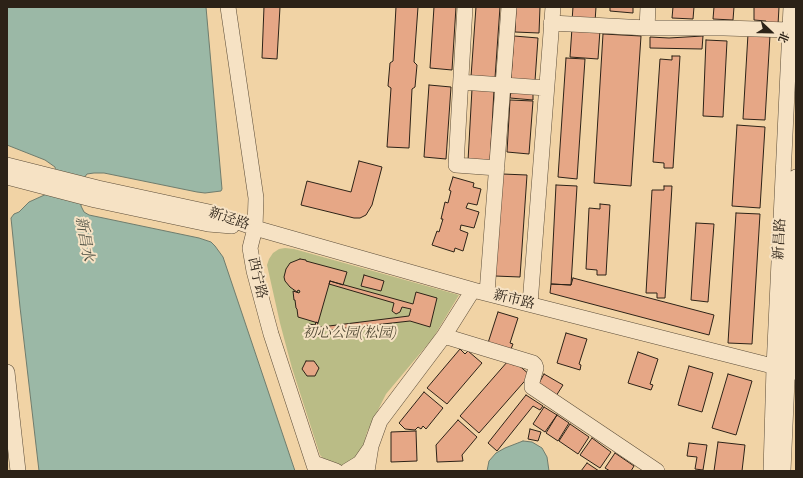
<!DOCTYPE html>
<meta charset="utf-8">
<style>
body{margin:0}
#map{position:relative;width:803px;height:478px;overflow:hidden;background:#f1d3a5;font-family:"Old Standard TT","Noto Serif SC",serif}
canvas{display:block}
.frame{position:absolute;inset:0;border:8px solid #2c2217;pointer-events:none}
.north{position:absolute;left:751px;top:12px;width:40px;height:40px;-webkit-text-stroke:3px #f6e2c4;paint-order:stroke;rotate:112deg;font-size:11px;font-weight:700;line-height:16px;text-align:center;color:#2c2217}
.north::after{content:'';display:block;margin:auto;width:14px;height:18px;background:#2c2217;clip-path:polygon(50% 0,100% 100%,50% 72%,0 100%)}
</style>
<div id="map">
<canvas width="803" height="478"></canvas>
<div class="frame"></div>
<div class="north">北</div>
</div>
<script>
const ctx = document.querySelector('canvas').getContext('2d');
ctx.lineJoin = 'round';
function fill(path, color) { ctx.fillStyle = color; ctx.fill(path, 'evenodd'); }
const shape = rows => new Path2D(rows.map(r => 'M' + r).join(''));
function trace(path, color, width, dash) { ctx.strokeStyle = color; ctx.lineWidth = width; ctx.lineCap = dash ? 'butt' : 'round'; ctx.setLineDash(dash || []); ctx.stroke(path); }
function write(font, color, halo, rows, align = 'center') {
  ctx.font = font + ' "Old Standard TT","Noto Serif SC",serif'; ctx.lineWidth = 4; ctx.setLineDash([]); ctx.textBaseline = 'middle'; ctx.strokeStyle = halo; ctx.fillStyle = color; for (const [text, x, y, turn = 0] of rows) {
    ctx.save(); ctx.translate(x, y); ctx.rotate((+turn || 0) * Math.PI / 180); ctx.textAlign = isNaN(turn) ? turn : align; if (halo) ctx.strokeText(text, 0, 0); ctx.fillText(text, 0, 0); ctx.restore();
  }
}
fill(shape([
 [285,248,294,249,459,295,433,338,386,394,367,432,362,450,353,461,338,467,324,459,320,455,292,368,280,323,267,265,269,259,273,253,279,249]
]), '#babc86');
const water = shape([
 [7,7,206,7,222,189,221,191,205,193,197,192,104,173,94,173,87,174,84,178,81,206,84,212,89,215,199,238,211,242,215,246,223,257,295,471,39,471,20,307,11,218,14,214,19,212,29,202,51,192,56,173,55,167,45,160,7,145,7,7],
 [523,441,532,442,542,448,547,457,549,471,487,471,489,461,496,453,505,448,523,441]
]);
fill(water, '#9bb8a6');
trace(water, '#6f7c6d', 1);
const building = shape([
 [264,7,280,7,277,59,262,58,264,7],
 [396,7,418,7,414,62,417,65,415,87,412,89,409,148,387,147,391,88,388,86,390,63,393,61,396,7],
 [434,7,456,7,452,70,430,68,434,7],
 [476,7,500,7,495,78,471,77,476,7],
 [516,7,540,7,539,33,515,32,516,7],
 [573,7,596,7,595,22,572,21,573,7],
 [610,7,633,7,633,13,610,11,610,7],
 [673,7,694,7,693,19,672,18,673,7],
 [714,7,734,7,733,20,713,19,714,7],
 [754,7,779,7,778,25,766,24,766,21,754,20,754,7],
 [572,28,600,30,598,59,570,57,572,28],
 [603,34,641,36,631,186,594,183,603,34],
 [748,34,770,35,765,120,743,119,748,34],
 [514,36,538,38,535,81,511,79,514,36],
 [703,36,702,49,650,48,650,37,669,38,703,36],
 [706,40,727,41,723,117,703,116,706,40],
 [672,56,680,56,673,168,664,168,664,163,653,162,660,59,672,60,672,56],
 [566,58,585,59,577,179,558,177,566,58],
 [429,85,451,87,446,159,424,157,429,85],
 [472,89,494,90,490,163,468,161,472,89],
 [511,91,533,93,533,100,510,98,511,91],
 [510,100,533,101,529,154,507,152,510,100],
 [737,125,765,127,760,208,732,206,737,125],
 [359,161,382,167,372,205,366,215,360,218,354,218,301,205,307,181,351,192,359,161],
 [502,174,527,175,520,277,495,276,502,174],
 [453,177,474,183,473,187,481,189,477,205,468,203,466,208,479,212,474,228,461,225,460,230,468,233,463,251,455,248,454,252,432,245,437,231,439,232,443,219,441,219,445,202,448,203,451,191,449,190,453,177],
 [556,185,577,186,571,285,551,284,556,185],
 [664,186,672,186,665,298,657,298,657,293,646,293,652,190,664,190,664,186],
 [600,204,610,205,606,275,597,275,597,270,586,269,589,208,600,209,600,204],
 [736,213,760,214,752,344,728,343,736,213],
 [696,223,714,224,708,302,691,300,696,223],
 [300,259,306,260,306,261,347,272,343,285,330,281,318,323,298,317,297,309,296,308,295,300,294,300,293,291,299,293,300,291,298,290,297,292,290,287,285,281,284,277,286,269,290,263,300,259],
 [364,275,384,281,381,291,361,286,364,275],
 [573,278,714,315,709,335,550,293,551,284,571,285,573,278],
 [330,281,413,304,416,292,437,298,430,327,410,321,320,331,308,328,309,324,315,325,316,322,318,323,317,326,321,327,409,316,411,309,402,307,400,312,396,314,392,311,394,303,329,284,330,281],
 [498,312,518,318,510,343,513,344,511,349,488,343,498,312],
 [566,333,587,339,579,364,581,365,580,370,557,363,566,333],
 [460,349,465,354,468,351,482,363,447,404,427,388,460,349],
 [638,352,658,359,650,384,653,385,651,390,628,383,638,352],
 [306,361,314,361,319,368,315,376,307,376,302,369,306,361],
 [508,361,513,365,516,363,530,375,479,433,460,416,508,361],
 [689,366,713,373,702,412,678,405,689,366],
 [544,374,563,385,556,396,538,385,544,374],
 [728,374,752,381,736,435,712,428,728,374],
 [424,392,443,408,426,429,423,426,421,429,418,427,415,430,405,429,399,423,424,392],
 [526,395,543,406,540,410,533,406,497,451,488,443,526,395],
 [544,407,557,415,545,432,533,424,544,407],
 [557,415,569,423,558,441,546,433,557,415],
 [458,420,477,437,462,455,463,461,437,462,436,445,458,420],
 [570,424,589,437,578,454,559,441,570,424],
 [530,429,541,432,538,441,528,439,530,429],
 [416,431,417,461,391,462,391,432,416,431],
 [592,438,611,452,600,468,580,455,592,438],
 [718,442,745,445,742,471,714,471,718,442],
 [689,443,707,445,703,470,695,469,697,457,687,456,689,443],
 [615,453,634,466,631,471,610,471,605,468,615,453],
 [587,463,599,471,581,471,587,463]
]);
fill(building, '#e6a786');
trace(building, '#2c2217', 1);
const minor = shape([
 [228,7,256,198,255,228,250,248,254,271,271,334,316,471],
 [465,7,456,165,497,168],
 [551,23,647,28,724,28,789,30],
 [647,28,648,7],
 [461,82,546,88],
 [7,165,98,188,209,212,255,228,473,290,796,372],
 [7,177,95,200,208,224,232,226],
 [487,293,509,7],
 [530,304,553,7],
 [444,336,533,363,535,365,536,368,532,382,532,387,657,471],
 [7,372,18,471],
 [314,463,336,471],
 [347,471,360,463,369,450],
 [367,471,371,446,380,421,444,336,473,290],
 [771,471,774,368,791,7],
 [783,471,796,177]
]);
trace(minor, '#5d4e3a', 16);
trace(minor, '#f6e2c4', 15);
write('14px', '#2c2217', '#f6e2c4', [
 ["新迳路",229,219,19],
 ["新昌路",780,239,-87],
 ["西宁路",257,278,77],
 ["新市路",514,300,14]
]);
write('italic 14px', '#504833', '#f6e2c4', [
 ["初心公园(松园)",350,333]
]);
write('italic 15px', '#4d4f42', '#f6e2c4', [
 ["新昌水",84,239,80]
]);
</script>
